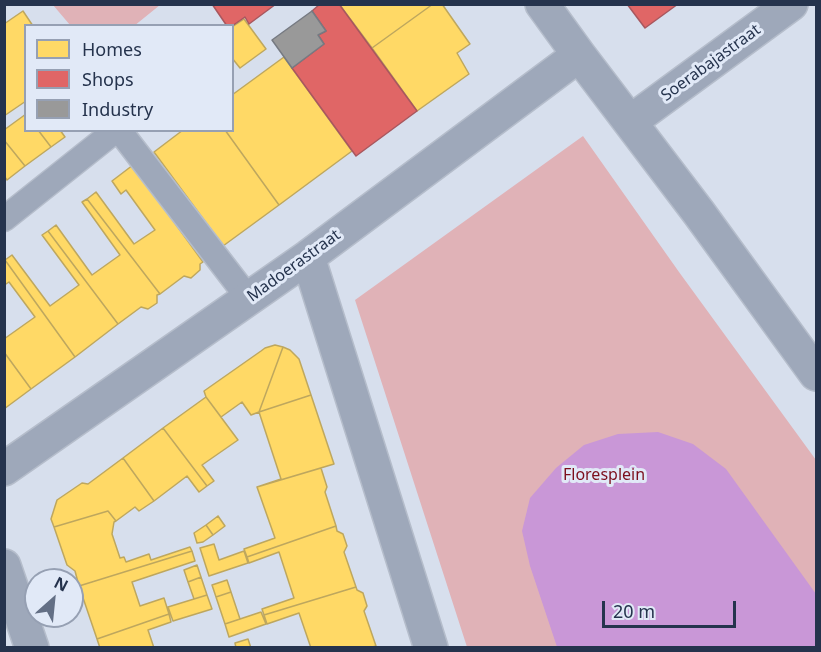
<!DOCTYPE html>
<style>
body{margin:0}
#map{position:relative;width:821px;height:652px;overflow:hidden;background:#d7dfed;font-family:"Noto Sans",sans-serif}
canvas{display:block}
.frame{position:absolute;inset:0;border:6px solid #25334d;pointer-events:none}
.legend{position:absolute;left:24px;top:24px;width:210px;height:108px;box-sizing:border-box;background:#e1e9f7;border:2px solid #96a0b3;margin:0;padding:8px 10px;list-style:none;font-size:18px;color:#25334d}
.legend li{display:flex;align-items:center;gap:12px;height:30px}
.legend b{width:30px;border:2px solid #96a0b3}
.north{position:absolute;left:24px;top:568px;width:60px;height:60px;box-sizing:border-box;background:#e1e9f7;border:2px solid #96a0b3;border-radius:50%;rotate:27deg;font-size:16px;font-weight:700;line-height:24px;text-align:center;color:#25334d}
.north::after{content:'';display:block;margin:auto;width:21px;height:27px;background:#636f85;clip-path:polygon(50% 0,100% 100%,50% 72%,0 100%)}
.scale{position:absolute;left:602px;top:601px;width:134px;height:27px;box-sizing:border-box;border:3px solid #25334d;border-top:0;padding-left:8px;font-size:18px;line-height:21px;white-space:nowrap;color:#25334d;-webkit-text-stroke:4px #e1e9f7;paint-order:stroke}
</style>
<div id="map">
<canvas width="821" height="652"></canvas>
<div class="frame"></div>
<ul class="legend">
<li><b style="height:16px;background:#ffd966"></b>Homes</li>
<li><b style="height:16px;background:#e06666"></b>Shops</li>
<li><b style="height:16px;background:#999"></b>Industry</li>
</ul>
<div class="north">N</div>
<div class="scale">20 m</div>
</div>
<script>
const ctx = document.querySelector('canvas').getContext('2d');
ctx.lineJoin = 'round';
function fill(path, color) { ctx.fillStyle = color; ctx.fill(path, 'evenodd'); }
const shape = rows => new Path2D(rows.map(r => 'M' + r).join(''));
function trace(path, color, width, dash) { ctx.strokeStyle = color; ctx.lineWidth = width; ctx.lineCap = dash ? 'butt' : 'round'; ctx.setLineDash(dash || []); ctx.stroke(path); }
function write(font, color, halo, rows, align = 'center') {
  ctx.font = font + ' "Noto Sans",sans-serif'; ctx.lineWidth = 6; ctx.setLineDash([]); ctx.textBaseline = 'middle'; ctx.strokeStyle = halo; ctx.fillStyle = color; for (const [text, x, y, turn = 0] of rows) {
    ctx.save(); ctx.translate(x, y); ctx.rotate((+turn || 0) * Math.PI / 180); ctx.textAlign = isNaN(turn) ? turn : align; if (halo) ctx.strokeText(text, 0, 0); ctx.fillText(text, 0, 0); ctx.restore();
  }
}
fill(shape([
 [53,5,160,5,134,26,70,25],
 [583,136,679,272,816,460,816,647,467,647,355,300]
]), '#e0b2b7');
fill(shape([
 [658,432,693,444,726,469,816,594,816,647,557,647,530,566,522,531,530,498,556,468,584,445,618,434]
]), '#c997d7');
const homes = shape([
 [339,4,433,4,372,48,339,4],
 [433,4,442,4,470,44,457,53,469,74,417,111,372,48,433,4],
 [23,11,33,26,26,26,26,101,4,116,4,24,23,11],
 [244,19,266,49,240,68,232,58,232,27,244,19],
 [284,57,352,151,279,205,225,130,232,130,232,95,284,57],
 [26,114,26,130,38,130,51,147,25,166,4,140,4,130,26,114],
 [38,130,60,130,65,137,51,147,38,130],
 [183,130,225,130,279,205,223,246,154,152,183,130],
 [4,140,25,166,7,180,4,176,4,140],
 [133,165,203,262,200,264,200,270,191,278,184,276,160,294,87,199,96,192,134,244,155,230,126,190,121,194,112,181,133,165],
 [87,199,160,294,157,295,157,303,148,309,141,307,118,324,48,231,56,225,92,275,120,255,82,202,87,199],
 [48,231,118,324,75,357,5,260,12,255,50,306,79,285,42,235,48,231],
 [5,260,75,357,31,389,4,352,4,339,35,317,9,282,6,284,4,282,5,260],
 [275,345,283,347,259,412,251,415,242,402,221,417,206,397,204,391,261,351,265,348,275,345],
 [283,347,290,350,299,359,311,395,259,412,283,347],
 [4,352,31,389,4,409,4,352],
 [311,395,334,464,257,487,281,479,259,412,311,395],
 [206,397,238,440,202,465,214,481,207,486,163,428,206,397],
 [163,428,207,486,199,492,187,476,154,501,123,458,163,428],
 [123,458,154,501,139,511,135,507,116,521,108,511,54,527,51,519,57,500,82,483,88,484,123,458],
 [321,468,327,487,325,492,336,526,247,557,244,549,275,538,257,487,321,468],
 [108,511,116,521,114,522,112,534,120,558,124,557,126,562,149,554,151,560,190,547,192,551,79,586,75,571,67,565,54,527,108,511],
 [218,516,225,526,213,535,206,525,218,516],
 [206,525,213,535,203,542,197,543,194,533,206,525],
 [336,526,337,531,343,534,347,546,344,552,356,587,264,615,262,609,294,598,279,552,249,563,247,557,336,526],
 [214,544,219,560,244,551,248,563,209,576,200,548,214,544],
 [192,551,195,561,132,582,140,606,164,598,169,614,97,639,79,586,192,551],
 [197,565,201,577,188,582,184,570,197,565],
 [201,577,207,595,194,599,188,582,201,577],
 [227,580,231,592,216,597,212,585,227,580],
 [356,587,357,590,363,593,367,606,364,611,376,646,369,648,311,648,299,613,267,624,264,615,356,587],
 [231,592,240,619,225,624,216,597,231,592],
 [207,595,212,609,173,621,168,607,207,595],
 [261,612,266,624,229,637,225,624,261,612],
 [169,614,171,622,148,630,154,648,100,648,97,639,169,614],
 [248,639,251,648,236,648,235,643,248,639]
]);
fill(homes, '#ffd966');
trace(homes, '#bea75e', 1.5);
const shops = shape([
 [212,4,276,4,249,24,245,17,232,26,227,26,212,4],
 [320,4,339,4,417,111,356,156,292,68,324,44,318,35,326,31,312,11,320,4],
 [627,4,678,4,645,28,627,4]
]);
fill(shops, '#e06666');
trace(shops, '#a8575e', 1.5);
const industry = shape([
 [312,11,326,31,318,35,324,44,292,68,272,40,312,11]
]);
fill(industry, '#999');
trace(industry, '#767a82', 1.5);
const lane = shape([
 [119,130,249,299],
 [4,219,116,130]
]);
const street = shape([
 [542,4,579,55,699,213,816,374],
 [630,122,791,4],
 [308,257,431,648],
 [4,469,308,257,579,55],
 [4,566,32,648]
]);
trace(lane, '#b5bdcb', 27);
trace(street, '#b5bdcb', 36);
trace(lane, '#9ea8ba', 24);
trace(street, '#9ea8ba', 33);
write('16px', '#25334d', '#e1e9f7', [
 ["Soerabajastraat",711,63,-36],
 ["Madoerastraat",294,266,-36]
]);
write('16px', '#7c0f1c', '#e1e9f7', [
 ["Floresplein",604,475]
]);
</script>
